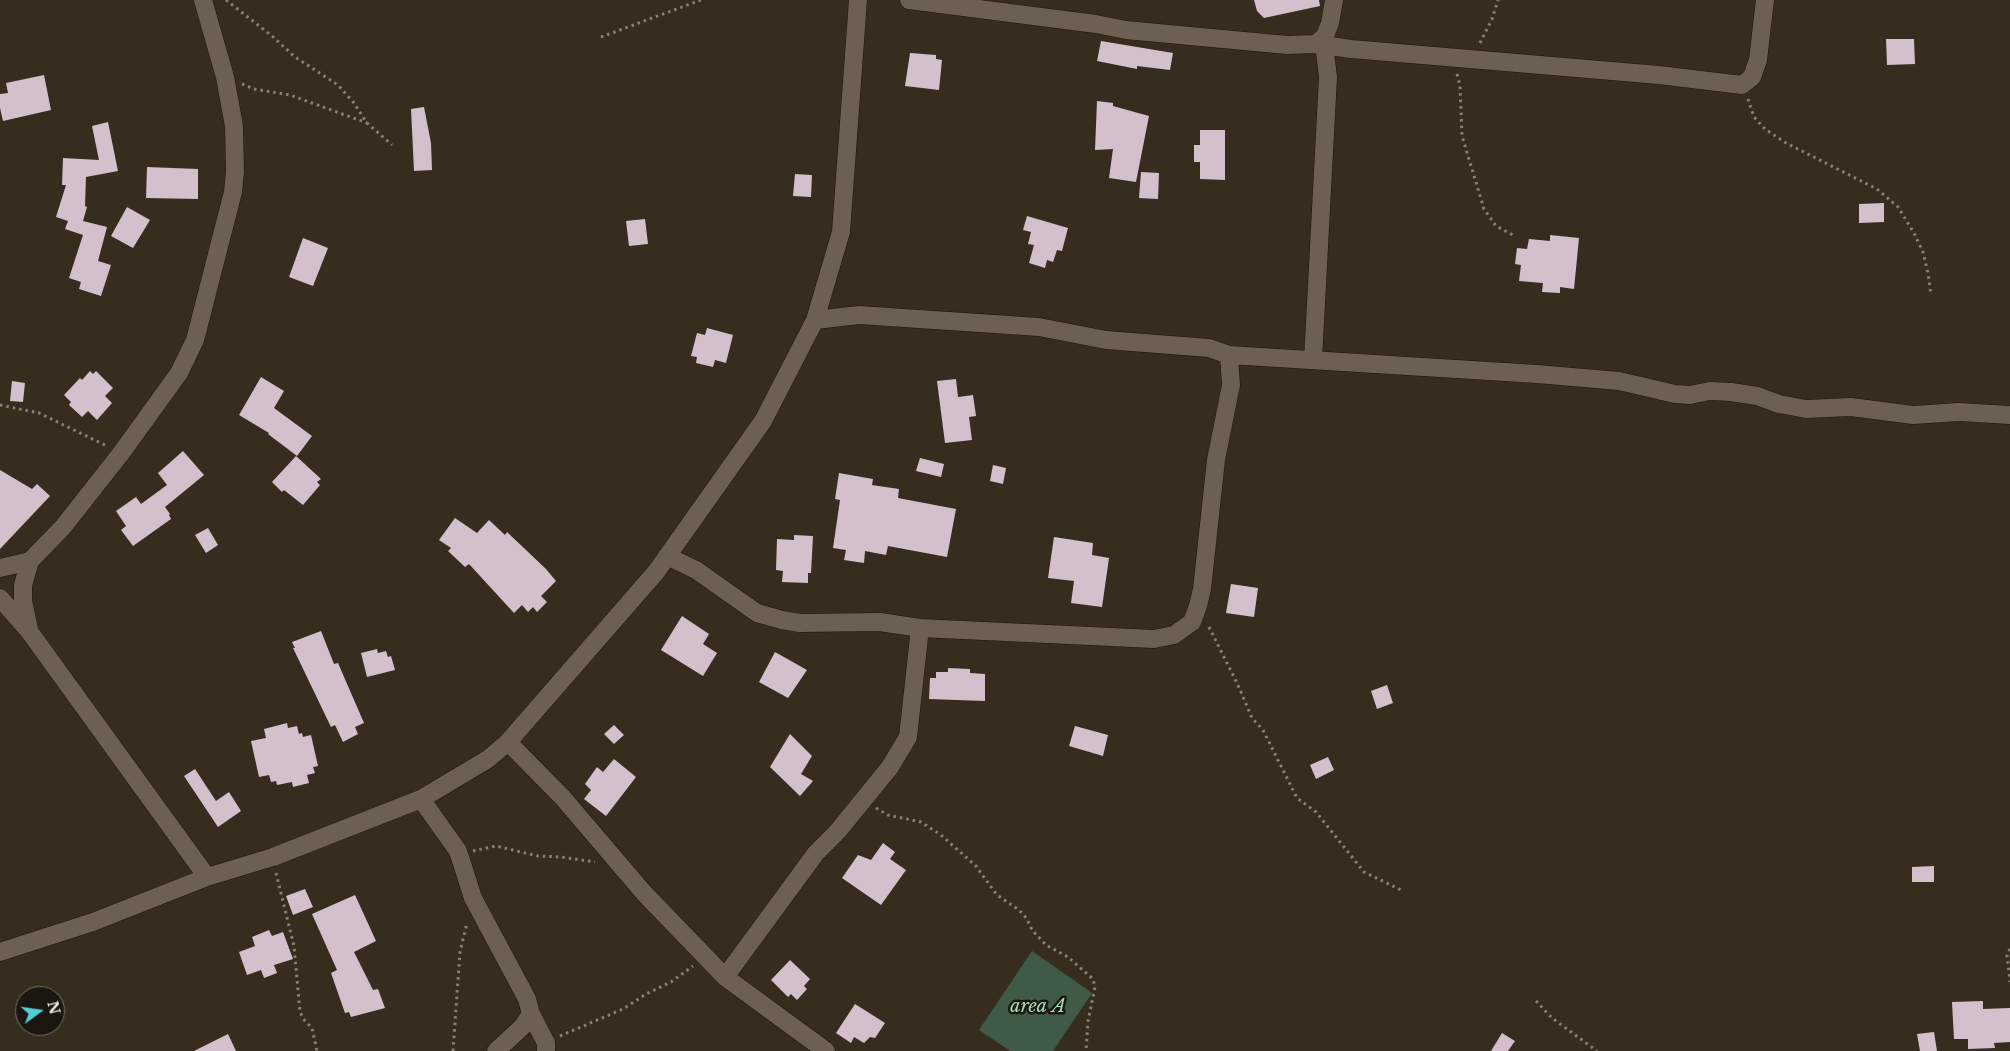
<!DOCTYPE html>
<style>
body{margin:0}
#map{position:relative;width:2010px;height:1051px;overflow:hidden;background:#372d1f;font-family:"Libre Baskerville",serif}
canvas{display:block}
.north{position:absolute;left:15px;top:986px;width:50px;height:50px;box-sizing:border-box;background:#1b1610;border:1px solid #746e67;border-radius:50%;rotate:76deg;font-size:14px;font-weight:700;line-height:20px;text-align:center;color:#f9f2e9}
.north::after{content:'';display:block;margin:auto;width:18px;height:22px;background:#51ccd3;clip-path:polygon(50% 0,100% 100%,50% 72%,0 100%)}
</style>
<div id="map">
<canvas width="2010" height="1051"></canvas>
<div class="north">N</div>
</div>
<script>
const ctx = document.querySelector('canvas').getContext('2d');
ctx.lineJoin = 'round';
function fill(path, color) { ctx.fillStyle = color; ctx.fill(path, 'evenodd'); }
const shape = rows => new Path2D(rows.map(r => 'M' + r).join(''));
function trace(path, color, width, dash) { ctx.strokeStyle = color; ctx.lineWidth = width; ctx.lineCap = dash ? 'butt' : 'round'; ctx.setLineDash(dash || []); ctx.stroke(path); }
function write(font, color, halo, rows, align = 'center') {
  ctx.font = font + ' "Libre Baskerville",serif'; ctx.lineWidth = 5; ctx.setLineDash([]); ctx.textBaseline = 'middle'; ctx.strokeStyle = halo; ctx.fillStyle = color; for (const [text, x, y, turn = 0] of rows) {
    ctx.save(); ctx.translate(x, y); ctx.rotate((+turn || 0) * Math.PI / 180); ctx.textAlign = isNaN(turn) ? turn : align; if (halo) ctx.strokeText(text, 0, 0); ctx.fillText(text, 0, 0); ctx.restore();
  }
}
fill(shape([
 [1032,951,1092,993,1053,1051,1010,1051,979,1030]
]), '#405a48');
fill(shape([
 [1254,0,1319,0,1320,6,1264,18,1257,11],
 [1886,39,1914,39,1915,64,1887,65],
 [1101,41,1173,53,1170,70,1137,66,1137,69,1097,61],
 [910,53,936,55,936,59,942,60,939,90,905,86],
 [44,75,51,110,3,121,0,108,0,94,8,93,6,83],
 [1097,101,1113,103,1113,106,1149,116,1136,182,1109,178,1113,149,1095,150],
 [424,107,431,143,432,170,414,171,411,109],
 [108,122,118,171,86,177,85,206,87,207,83,221,107,227,98,261,111,265,101,296,79,289,81,282,69,278,83,235,65,229,68,221,56,217,66,185,62,185,63,158,99,160,92,126],
 [1200,130,1225,130,1225,180,1200,179,1200,162,1194,162,1194,145,1200,145],
 [147,167,198,169,198,199,146,198],
 [1141,172,1159,173,1158,199,1139,198],
 [795,174,812,175,811,197,793,196],
 [1884,203,1884,222,1859,223,1859,204],
 [127,207,150,220,133,248,111,236],
 [1027,216,1068,228,1062,251,1057,250,1053,262,1047,260,1045,268,1029,263,1034,245,1028,244,1031,232,1023,230],
 [645,219,648,244,629,246,626,221],
 [1550,235,1579,238,1574,289,1560,287,1560,293,1542,292,1543,283,1519,281,1521,265,1515,264,1517,248,1527,249,1529,239,1550,241],
 [303,238,328,248,313,286,289,277],
 [707,328,733,335,726,363,715,360,713,367,696,363,697,357,691,356,697,333,705,335],
 [90,371,93,374,96,371,113,388,105,396,112,403,97,420,88,411,82,417,69,405,71,402,64,395,80,378,82,380],
 [261,377,284,391,274,408,312,436,297,456,268,434,269,433,239,415],
 [956,379,958,397,973,395,976,416,969,417,972,440,945,443,937,381],
 [12,381,25,383,23,402,10,401],
 [183,451,204,475,165,507,170,514,169,515,171,519,133,546,121,530,126,526,116,511,136,497,141,504,167,485,158,473],
 [296,456,321,479,317,482,320,485,303,505,284,490,282,492,272,482],
 [920,458,944,464,941,477,916,471],
 [993,465,1006,468,1003,484,990,481],
 [0,470,32,489,37,484,50,496,0,549],
 [839,473,873,479,872,485,899,489,898,498,956,509,947,557,888,546,886,555,865,551,864,563,844,560,846,550,833,548,840,500,835,499],
 [455,518,477,533,489,520,505,535,507,532,546,569,556,581,541,596,547,602,537,612,533,607,528,612,522,605,514,613,469,564,465,567,448,551,451,548,439,540],
 [208,528,218,545,206,553,195,535],
 [794,535,813,536,811,573,808,573,808,583,782,582,783,571,776,570,777,539,794,540],
 [1054,537,1093,543,1092,555,1109,558,1102,607,1071,603,1074,581,1048,578],
 [1231,584,1258,588,1254,617,1226,613],
 [682,616,709,634,703,644,717,653,703,676,661,650],
 [321,631,334,664,338,663,364,723,355,727,358,734,343,742,335,725,331,727,293,648,295,648,292,642],
 [377,649,378,653,386,651,388,657,391,656,395,670,367,677,361,653],
 [775,652,807,670,788,698,759,682],
 [948,668,970,669,970,673,985,674,985,701,929,699,930,678,936,678,936,672,948,672],
 [1387,685,1393,703,1377,709,1371,691],
 [287,723,288,728,297,726,299,734,302,733,303,737,311,735,318,766,313,767,315,773,307,775,309,783,293,787,292,782,277,785,276,781,271,782,269,775,259,777,251,741,266,738,264,729],
 [614,725,624,735,614,744,604,734],
 [1075,726,1108,735,1103,756,1069,746],
 [790,734,812,756,801,774,813,781,800,796,770,767],
 [1328,757,1334,770,1316,779,1310,765],
 [614,759,636,777,606,816,584,799,591,790,585,784,597,767,603,772],
 [195,769,216,801,229,792,241,811,218,827,184,776],
 [883,843,895,852,890,859,906,870,881,905,842,878,858,855,871,860],
 [1934,866,1934,882,1912,882,1912,867],
 [305,889,313,907,293,915,286,896],
 [355,895,376,941,354,952,373,990,378,989,385,1008,351,1017,349,1012,345,1013,331,973,337,970,312,914],
 [269,930,272,936,283,932,293,959,274,965,277,973,264,978,261,970,247,975,239,952,255,946,252,937],
 [790,960,810,979,804,986,807,989,797,1000,791,994,788,997,771,980],
 [1983,1001,1983,1009,2010,1008,2010,1042,1994,1043,1995,1048,1968,1049,1968,1039,1954,1039,1952,1002],
 [855,1004,885,1023,875,1038,870,1037,864,1043,854,1037,851,1043,836,1033],
 [1934,1032,1937,1051,1920,1051,1917,1034],
 [1502,1033,1515,1041,1508,1051,1491,1051],
 [228,1034,236,1051,194,1051]
]), '#d3c0cd');
const minor = shape([
 [909,0,1096,24,1126,30,1287,45,1316,44,1351,49,1659,75,1742,85,1752,77,1758,60,1765,0],
 [1316,44,1325,36,1330,23,1334,0],
 [815,320,859,315,1039,327,1106,340,1209,348,1229,355,1537,374,1619,381,1675,394,1690,395,1710,391,1731,392,1757,396,1779,404,1806,409,1851,407,1913,415,1959,412,2010,415],
 [1313,360,1328,77,1324,45],
 [667,556,696,570,757,613,782,620,800,623,880,622,920,628,1154,639,1174,635,1192,622,1198,606,1202,589,1216,460,1231,385,1229,355],
 [0,568,30,561,63,527,122,452,179,373,195,340,233,192,235,172,234,126,225,77,203,0],
 [0,598,29,631,207,877],
 [29,629,23,601,23,585,30,561],
 [508,742,563,798,644,893,725,977,826,1051],
 [421,799,458,851,473,898,527,999,531,1014,522,1027,496,1051],
 [0,952,93,922,207,877,273,857,421,799,488,759,508,742,656,572,763,421,815,320,841,232,858,0],
 [725,977,816,853,838,831,890,767,908,737,920,628],
 [531,1014,546,1043,546,1051]
]);
trace(minor, '#1e1508', 19);
trace(shape([
 [226,0,272,36,295,57,338,85,354,103,367,123,392,145],
 [601,37,701,0],
 [1480,43,1492,19,1498,0],
 [1457,74,1460,86,1462,136,1484,209,1496,226,1513,235],
 [242,84,254,89,290,95,367,123],
 [1748,99,1754,117,1765,129,1786,143,1877,189,1898,207,1914,233,1923,252,1928,273,1931,295],
 [0,405,39,413,107,446],
 [1209,627,1237,683,1252,718,1263,730,1297,798,1316,812,1364,872,1401,890],
 [876,808,888,815,921,822,941,835,976,866,997,895,1019,910,1027,919,1032,930,1046,945,1068,957,1093,979,1095,987,1088,1021,1086,1051],
 [473,851,496,846,538,856,561,857,595,862],
 [276,873,294,946,300,1012,305,1021,312,1028,317,1051],
 [2010,949,2007,955,2010,982],
 [1536,1001,1552,1018,1597,1051],
 [560,1036,623,1009,646,994,671,982,693,966],
 [453,1051,460,952,467,923]
]), '#8a8175', 3, [2.5, 4]);
trace(minor, '#6b6051', 18);
write('italic 18px', '#a3e0b5', '#1b1610', [
 ["area A",1038,1007]
]);
</script>
